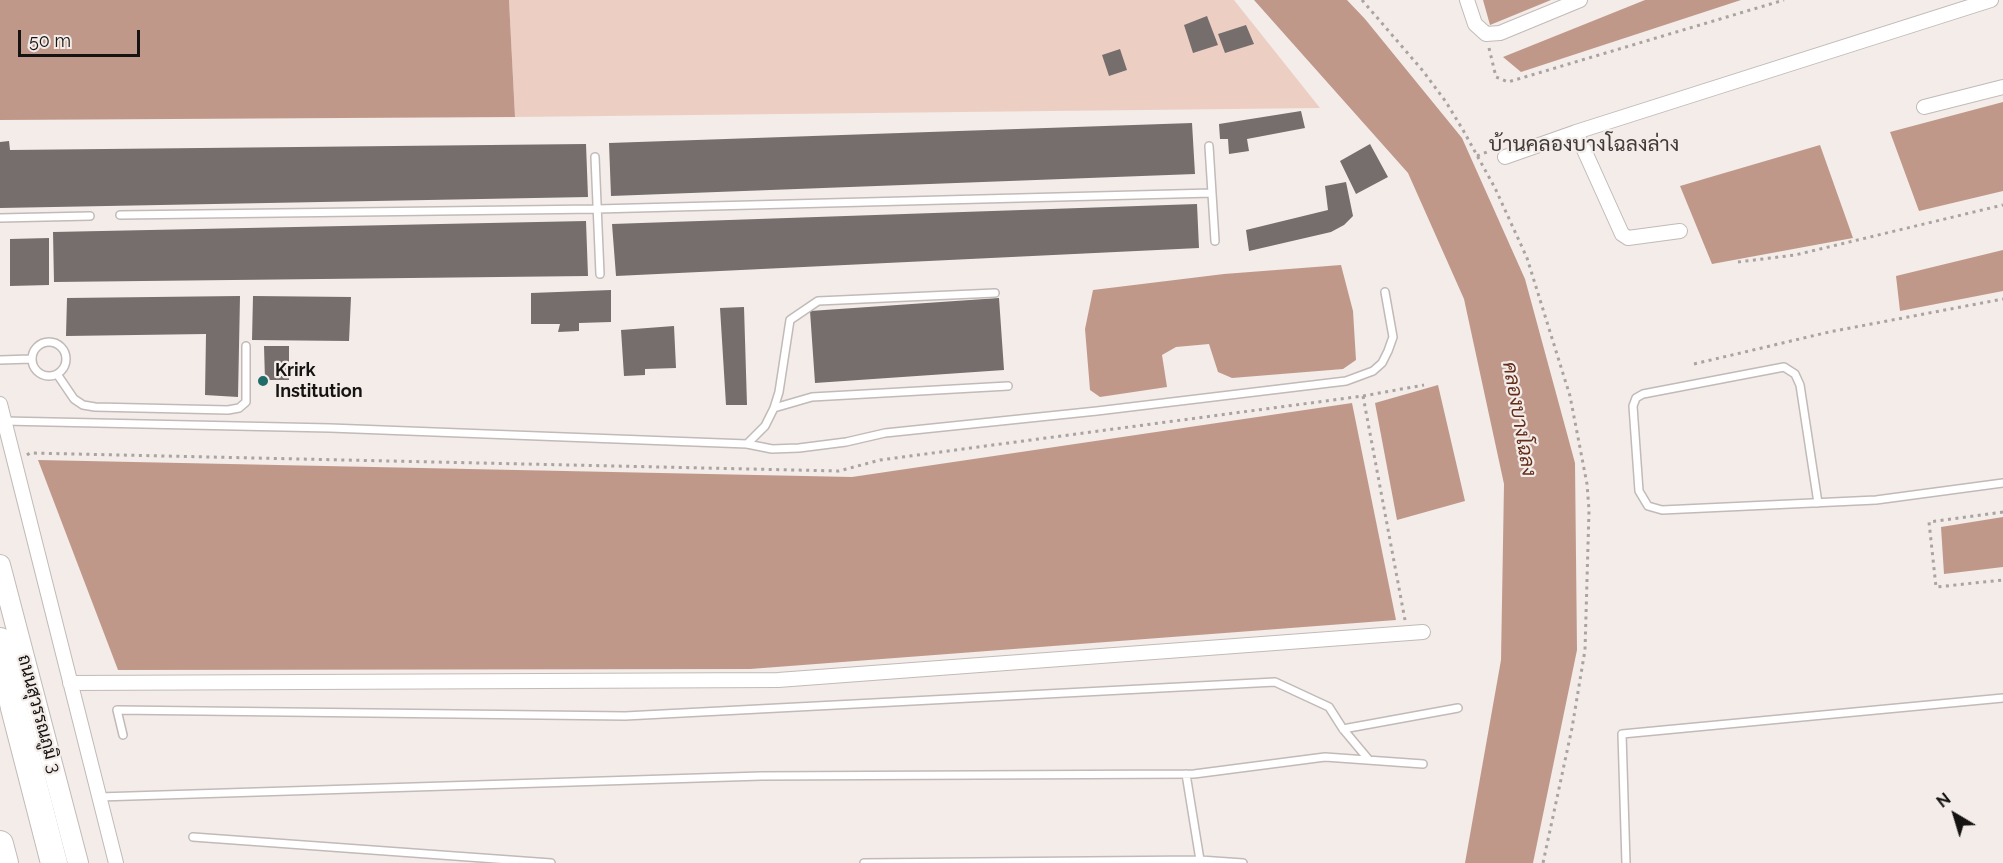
<!DOCTYPE html>
<meta charset="utf-8">
<style>
body{margin:0}
#map{position:relative;width:2003px;height:863px;overflow:hidden;background:#f3ece9;font-family:Raleway,sans-serif}
canvas{display:block}
.north{position:absolute;left:1925px;top:785px;width:60px;height:60px;-webkit-text-stroke:4px #f3ece9;paint-order:stroke;rotate:322deg;font-size:16px;font-weight:700;line-height:24px;text-align:center;color:#161413}
.north::after{content:'';display:block;margin:auto;width:21px;height:27px;background:#161413;clip-path:polygon(50% 0,100% 100%,50% 72%,0 100%)}
.scale{position:absolute;left:18px;top:30px;width:122px;height:27px;box-sizing:border-box;border:3px solid #161413;border-top:0;padding-left:8px;font-size:18px;line-height:21px;white-space:nowrap;color:#161413;-webkit-text-stroke:4px #f3ece9;paint-order:stroke}
</style>
<div id="map">
<canvas width="2003" height="863"></canvas>
<div class="north">N</div>
<div class="scale">50 m</div>
</div>
<script>
const ctx = document.querySelector('canvas').getContext('2d');
ctx.lineJoin = 'round';
function fill(path, color) { ctx.fillStyle = color; ctx.fill(path, 'evenodd'); }
const shape = rows => new Path2D(rows.map(r => 'M' + r).join(''));
function trace(path, color, width, dash) { ctx.strokeStyle = color; ctx.lineWidth = width; ctx.lineCap = dash ? 'butt' : 'round'; ctx.setLineDash(dash || []); ctx.stroke(path); }
function write(font, color, halo, rows, align = 'center') {
  ctx.font = font + ' Raleway,Sarabun,sans-serif'; ctx.lineWidth = 4.5; ctx.setLineDash([]); ctx.textBaseline = 'middle'; ctx.strokeStyle = halo; ctx.fillStyle = color; for (const [text, x, y, turn = 0] of rows) {
    ctx.save(); ctx.translate(x, y); ctx.rotate((+turn || 0) * Math.PI / 180); ctx.textAlign = isNaN(turn) ? turn : align; if (halo) ctx.strokeText(text, 0, 0); ctx.fillText(text, 0, 0); ctx.restore();
  }
}
fill(shape([
 [509,0,1234,0,1320,108,515,117]
]), '#edcec3');
fill(shape([
 [0,0,509,0,515,117,0,120],
 [1254,0,1347,0,1365,19,1462,138,1525,279,1575,463,1577,650,1533,863,1465,863,1501,660,1504,484,1464,299,1408,173],
 [1483,0,1551,0,1490,25],
 [1645,0,1741,0,1521,72,1503,57],
 [2003,102,2003,191,1919,211,1890,132],
 [1820,145,1853,238,1712,264,1680,186],
 [2003,250,2003,291,1900,311,1896,276],
 [1341,265,1353,311,1356,360,1343,369,1232,378,1218,372,1209,344,1176,347,1162,355,1167,387,1100,397,1090,390,1085,329,1093,290,1224,274],
 [1438,385,1465,501,1397,520,1375,403],
 [1352,403,1396,620,750,669,118,670,38,460,852,477],
 [2003,517,2003,567,1944,574,1941,527]
]), '#c0988a');
fill(shape([
 [1207,16,1218,45,1193,53,1184,25],
 [1246,25,1254,44,1225,53,1218,34],
 [1120,49,1127,70,1109,76,1102,55],
 [1301,111,1305,128,1247,139,1249,151,1229,154,1228,139,1220,139,1219,124],
 [1192,123,1195,174,611,196,609,143],
 [9,141,10,150,586,144,588,197,0,208,0,142],
 [1370,144,1388,177,1356,194,1340,161],
 [1346,182,1353,216,1344,225,1331,232,1249,251,1246,230,1328,210,1325,186],
 [1197,204,1199,248,616,276,612,224],
 [586,221,588,276,54,282,53,232],
 [49,238,49,285,10,286,10,239],
 [611,290,611,322,579,323,579,331,558,332,560,324,531,324,531,293],
 [240,296,238,397,205,395,206,334,66,336,67,298],
 [253,296,351,297,349,341,252,340],
 [999,298,1004,370,815,383,810,311],
 [744,307,747,405,726,405,720,308],
 [674,326,676,368,645,369,645,375,624,376,621,330],
 [264,346,289,346,289,380,265,380]
]), '#756e6c');
const lane = shape([
 [1209,146,1215,241],
 [595,157,600,274],
 [120,215,597,209,1212,193],
 [0,218,90,216],
 '32 359a17 17 0 1 1 34 0a17 17 0 1 1-34 0Z',
 [0,360,31,359],
 [57,374,74,399,83,405,95,407,228,410,239,408,246,402,246,346],
 [774,408,812,397,1008,386],
 [4,421,330,428,747,444,772,449,799,448,846,442,885,433,1097,411,1346,381,1373,371,1382,363,1388,351,1393,337,1385,292],
 [747,444,765,426,774,408,779,392,790,320,818,301,995,293],
 [1818,503,1800,385,1795,374,1784,367,1643,394,1636,398,1633,406,1639,491,1648,506,1662,510,1876,500,2003,483],
 [1343,729,1458,708],
 [123,735,117,710,625,716,1275,682,1329,707,1343,729,1369,760],
 [1186,774,1200,860],
 [99,797,761,776,1194,774,1325,757,1423,764],
 [193,837,551,863],
 [864,863,1200,860,1243,863],
 [1626,863,1622,734,2003,698]
]);
const street = shape([
 [1467,0,1475,24,1486,34,1500,33,1580,0],
 [1924,107,2003,87],
 [1576,132,1622,234,1628,238,1680,231],
 [1505,157,1576,132,1991,0],
 [0,404,116,863],
 [70,683,778,680,1423,632]
]);
const secondary = shape([
 [0,565,78,863]
]);
const highway = shape([
 [0,641,14,708,54,863],
 [0,844,5,863]
]);
trace(lane, '#c1bab8', 10);
trace(street, '#c1bab8', 16);
trace(secondary, '#c1bab8', 22);
trace(highway, '#c1bab8', 28);
trace(shape([
 [1362,0,1423,71,1446,102,1463,130,1495,188,1527,258,1570,396,1587,484,1589,510,1585,650,1572,728,1543,863],
 [1489,48,1496,77,1508,82,1784,0],
 [1477,156,1492,150],
 [1738,262,1795,255,2003,205],
 [1694,364,1829,332,2003,299],
 [1363,396,1424,385],
 [27,455,30,453,839,471,880,460,1363,396,1405,620],
 [2003,512,1929,522,1936,587,2003,580]
]), '#a9a3a1', 3, [3, 4.5]);
trace(lane, '#fff', 7);
trace(street, '#fff', 14);
trace(secondary, '#fff', 20);
trace(highway, '#fff', 26);
for (const [x, y, r, color] of [
 [263,381,6,"#216c69"]
]) { const dot = new Path2D(); dot.arc(x, y, r, 0, 2 * Math.PI); ctx.fillStyle = color; ctx.fill(dot); trace(dot, '#f3ece9', 2); }
write('bold 18px', '#161413', '#f3ece9', [
 ["Krirk",275,371],
 ["Institution",275,392]
], 'left');
write('18px', '#161413', '#f3ece9', [
 ["ถนนสุวรรณภูมิ 3",39,714,75]
]);
write('italic 20px', '#622d19', '#f3ece9', [
 ["คลองบางโฉลง",1519,419,80]
]);
write('21px', '#403a38', '#f3ece9', [
 ["บ้านคลองบางโฉลงล่าง",1584,145]
]);
</script>
